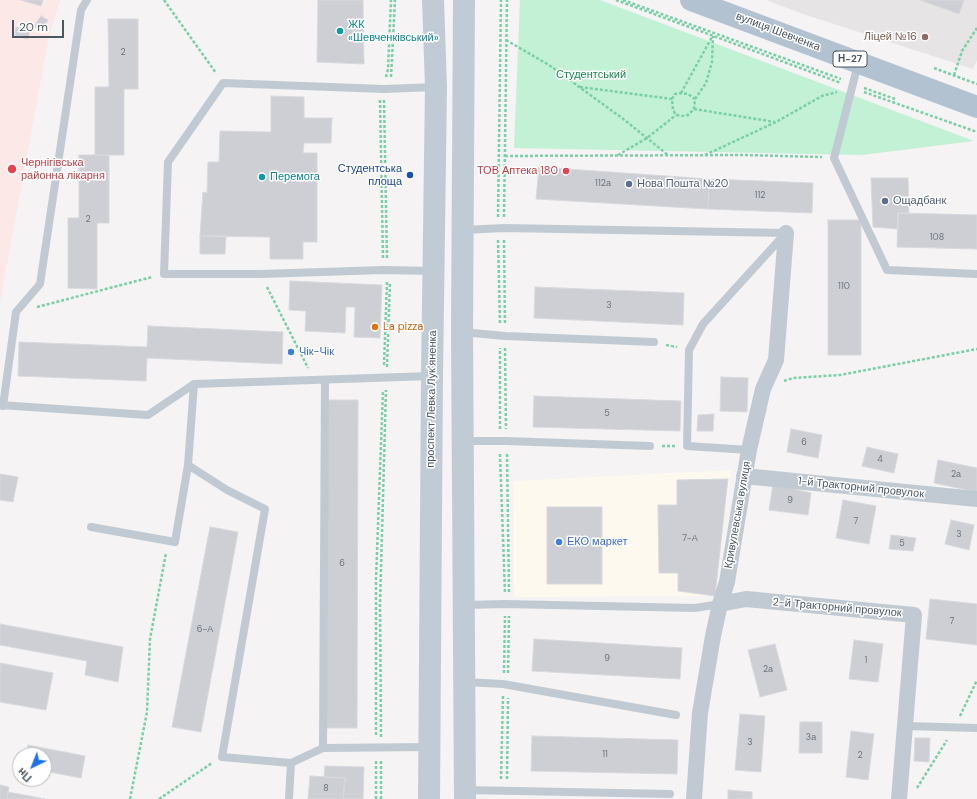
<!DOCTYPE html>
<meta charset="utf-8">
<style>
body{margin:0}
#map{position:relative;width:977px;height:799px;overflow:hidden;background:#f5f3f3;font-family:"DM Sans",sans-serif}
canvas{display:block}
.north{position:absolute;left:12px;top:747px;width:40px;height:40px;box-sizing:border-box;background:#fff;border:1px solid #b7bbc0;border-radius:50%;rotate:223deg;font-size:11px;font-weight:700;line-height:16px;text-align:center;color:#4a5661}
.north::after{content:'';display:block;margin:auto;width:14px;height:18px;background:#1a73e8;clip-path:polygon(50% 0,100% 100%,50% 72%,0 100%)}
.scale{position:absolute;left:12px;top:20px;width:52px;height:18px;box-sizing:border-box;border:2px solid #4a5661;border-top:0;padding-left:5px;font-size:12px;line-height:14px;white-space:nowrap;color:#4a5661;-webkit-text-stroke:3px #fff;paint-order:stroke}
</style>
<div id="map">
<canvas width="977" height="799"></canvas>
<div class="north">Пн</div>
<div class="scale">20 m</div>
</div>
<script>
const ctx = document.querySelector('canvas').getContext('2d');
ctx.lineJoin = 'round';
function fill(path, color) { ctx.fillStyle = color; ctx.fill(path, 'evenodd'); }
const shape = rows => new Path2D(rows.map(r => 'M' + r).join(''));
function trace(path, color, width, dash) { ctx.strokeStyle = color; ctx.lineWidth = width; ctx.lineCap = dash ? 'butt' : 'round'; ctx.setLineDash(dash || []); ctx.stroke(path); }
function write(font, color, halo, rows, align = 'center') {
  ctx.font = font + ' "DM Sans",sans-serif'; ctx.lineWidth = 3; ctx.setLineDash([]); ctx.textBaseline = 'middle'; ctx.strokeStyle = halo; ctx.fillStyle = color; for (const [text, x, y, turn = 0] of rows) {
    ctx.save(); ctx.translate(x, y); ctx.rotate((+turn || 0) * Math.PI / 180); ctx.textAlign = isNaN(turn) ? turn : align; if (halo) ctx.strokeText(text, 0, 0); ctx.fillText(text, 0, 0); ctx.restore();
  }
}
fill(shape([
 [731,470,715,596,514,597,513,481]
]), '#fdf9ef');
fill(shape([
 [766,0,977,0,977,60,973,69,803,14]
]), '#e6e4e5');
fill(shape([
 [0,0,60,0,49,36,0,302]
]), '#fce8e6');
fill(shape([
 [520,0,600,0,974,141,862,155,514,148]
]), '#c3f1d5');
const building = shape([
 [21,0,43,0,41,6,21,0],
 [318,0,363,0,364,64,317,62,318,0],
 [920,0,964,0,959,14,920,0],
 [41,16,48,20,41,31,34,26,41,16],
 [108,19,138,19,138,89,124,89,124,155,95,155,95,87,109,87,108,19],
 [16,27,30,30,28,39,15,36,16,27],
 [271,96,304,97,304,118,332,118,331,143,304,143,303,153,317,153,317,242,303,242,303,259,270,259,270,237,200,236,203,192,207,193,208,162,219,162,220,131,271,132,271,96],
 [79,155,109,155,109,223,97,223,97,289,68,288,68,218,79,218,79,155],
 [539,167,709,179,708,209,536,199,539,167],
 [871,178,908,178,909,214,898,213,898,229,873,227,871,178],
 [709,179,813,183,812,213,708,209,709,179],
 [898,213,977,215,977,249,897,247,898,213],
 [828,220,861,220,861,355,828,355,828,220],
 [200,236,226,236,225,254,200,254,200,236],
 [290,281,382,285,380,338,354,337,355,307,346,307,345,333,305,331,306,311,289,310,290,281],
 [535,287,684,293,683,325,534,318,535,287],
 [148,326,283,332,282,364,147,358,146,381,18,376,19,342,147,347,148,326],
 [721,377,748,378,747,412,720,411,721,377],
 [534,396,681,401,680,431,533,427,534,396],
 [327,400,358,400,357,728,325,728,327,400],
 [714,414,713,431,697,431,698,415,714,414],
 [791,429,822,435,818,458,787,452,791,429],
 [867,447,898,454,894,473,862,466,867,447],
 [938,460,977,468,977,492,934,483,938,460],
 [0,474,18,477,13,502,0,500,0,474],
 [728,479,715,596,678,591,678,573,659,573,658,505,677,505,677,480,728,479],
 [773,484,811,493,808,515,769,510,773,484],
 [843,500,876,506,869,544,836,538,843,500],
 [547,507,602,507,602,584,547,584,547,507],
 [951,520,974,525,969,550,945,544,951,520],
 [210,527,238,532,201,732,172,727,210,527],
 [891,535,916,538,913,551,889,549,891,535],
 [930,599,977,604,977,645,926,639,930,599],
 [0,624,123,647,118,682,85,675,87,661,0,645,0,624],
 [534,639,682,648,680,679,532,671,534,639],
 [854,640,883,644,878,682,849,679,854,640],
 [775,644,787,690,760,697,748,650,775,644],
 [0,663,53,673,46,710,0,702,0,663],
 [740,714,765,716,761,772,735,770,740,714],
 [800,722,822,722,822,753,799,753,800,722],
 [851,731,874,734,868,780,846,777,851,731],
 [532,736,678,740,677,774,531,771,532,736],
 [915,738,930,738,929,762,914,761,915,738],
 [28,745,85,756,81,778,44,771,44,755,26,755,28,745],
 [325,766,364,767,363,799,343,799,345,778,324,777,325,766],
 [310,776,345,778,343,799,308,799,310,776],
 [0,785,9,787,7,799,0,799,0,785],
 [728,790,752,792,752,799,728,799,728,790],
 [8,792,45,799,7,799,8,792]
]);
fill(building, '#cdcfd5');
trace(building, '#d7d9de', 1);
trace(shape([
 [164,0,216,73],
 [616,0,841,83],
 [623,0,841,79],
 [506,40,549,65,622,118,668,155],
 [934,68,977,84],
 [954,75,962,51,977,28],
 [386,77,388,69,391,0],
 [391,77,395,0],
 [580,87,672,99,673,110,676,115,682,116,688,115,694,109,695,99,688,94,681,93,675,94,672,99],
 [864,88,895,99],
 [864,92,977,132],
 [681,93,712,37],
 [695,99,706,83,712,62,713,36],
 [380,100,383,259],
 [384,100,387,259],
 [694,109,775,122],
 [618,155,647,138,676,115],
 [705,155,776,122,822,96,837,92],
 [505,156,744,155,822,157],
 [498,217,501,0],
 [504,217,507,0],
 [498,240,500,323],
 [504,240,505,325],
 [267,287,308,368],
 [37,307,152,277],
 [666,345,677,347],
 [505,348,506,429],
 [384,365,387,282],
 [387,367,390,282],
 [784,381,793,378,840,375,977,349],
 [500,429,500,348],
 [662,446,675,446],
 [500,454,505,593],
 [507,454,509,593],
 [504,673,505,616],
 [508,673,509,616],
 [960,716,977,680],
 [376,735,376,579,383,390],
 [381,737,380,605,386,390],
 [501,779,503,696],
 [507,779,508,698],
 [917,788,947,740],
 [130,799,147,712,150,639,166,553],
 [159,799,212,763],
 [376,799,376,760],
 [381,799,381,760]
]), '#7ad0a6', 2.5, [3, 2]);
trace(shape([
 [858,64,834,158,887,270,977,274],
 [463,230,504,228,786,233],
 [433,271,383,270,261,274,164,274,168,162,223,83,384,89,435,87],
 [462,332,505,336,654,342],
 [325,381,323,748,429,747],
 [194,384,188,465,227,490,265,509,222,757,291,763,323,748],
 [0,405,148,415,194,384,431,376],
 [3,406,16,312,40,284,81,10,87,0],
 [463,441,506,441,650,446],
 [749,450,687,446,689,350,703,324,784,235],
 [91,527,175,542,188,465],
 [465,605,505,604,695,608,720,604],
 [464,682,503,684,676,715],
 [905,726,977,728],
 [465,790,670,794],
 [289,799,291,763]
]), '#c1cad2', 8);
trace(shape([
 [744,476,977,499],
 [720,604,746,599,914,615,899,799],
 [694,799,700,713,713,636,720,604,727,582,749,450,763,389,776,360,786,233]
]), '#c1cad2', 16);
trace(shape([
 [464,0,462,332,465,799],
 [429,799,432,376,436,87,433,0]
]), '#c1cbd6', 22);
trace(shape([
 [691,0,977,107]
]), '#b3c2d1', 22);
for (const [x, y, r, color] of [
 [340,31,4,"#0f9aa8"],
 [925,37,4,"#8d6e63"],
 [12,169,5,"#e0444e"],
 [566,171,4,"#e0444e"],
 [410,175,4,"#1a4fb4"],
 [262,177,4,"#0f9aa8"],
 [629,184,4,"#5c6f8a"],
 [885,201,4,"#5c6f8a"],
 [375,327,4,"#e8710a"],
 [291,352,4,"#3f7fe0"],
 [559,542,4,"#3f7fe0"]
]) { const dot = new Path2D(); dot.arc(x, y, r, 0, 2 * Math.PI); ctx.fillStyle = color; ctx.fill(dot); trace(dot, '#fff', 1.5); }
write('9px', '#6b747e', null, [
 ["2",123,53],
 ["112а",603,184],
 ["112",760,196],
 ["2",88,220],
 ["108",937,238],
 ["110",844,287],
 ["3",609,306],
 ["5",607,414],
 ["6",804,443],
 ["4",880,460],
 ["2а",956,475],
 ["9",790,501],
 ["7",856,522],
 ["3",959,535],
 ["7-А",690,539],
 ["5",902,544],
 ["6",342,564],
 ["7",952,622],
 ["6-А",205,630],
 ["9",607,659],
 ["1",866,661],
 ["2а",768,670],
 ["3а",811,738],
 ["3",750,743],
 ["11",605,755],
 ["2",860,756],
 ["8",326,789]
]);
for (const [x, y, w] of [
 [850,59,34]
]) { const box = new Path2D(); box.roundRect(x - w / 2, y - 8, w, 16, 3); ctx.fillStyle = '#fff'; ctx.fill(box); trace(box, '#4a5661', 1); }
write('bold 10px', '#4a5661', null, [
 ["Н-27",850,59]
]);
write('11px', '#0d838f', '#fff', [
 ["ЖК",348,25],
 ["«Шевченківський»",348,38],
 ["Перемога",270,177]
], 'left');
write('11px', '#4a5661', '#fff', [
 ["вулиця Шевченка",778,32,21],
 ["проспект Левка Лукʼяненка",432,399,-89],
 ["1-й Тракторний провулок",861,488,6],
 ["Кривулевська вулиця",738,515,-80],
 ["2-й Тракторний провулок",837,608,5]
]);
write('11px', '#785e54', '#fff', [
 ["Ліцей №16",917,37]
], 'right');
write('11px', '#17864f', '#fff', [
 ["Студентський",591,75]
]);
write('11px', '#be3a42', '#fff', [
 ["Чернігівська",21,163],
 ["районна лікарня",21,176],
 ["ТОВ Аптека 180",558,171,"right"]
], 'left');
write('11px', '#164399', '#fff', [
 ["Студентська",402,169],
 ["площа",402,182]
], 'right');
write('11px', '#4e5e75', '#fff', [
 ["Нова Пошта №20",637,184],
 ["Ощадбанк",893,201]
], 'left');
write('11px', '#c56008', '#fff', [
 ["La pizza",383,327]
], 'left');
write('11px', '#366cbe', '#fff', [
 ["Чік-Чік",299,352],
 ["ЕКО маркет",567,542]
], 'left');
</script>
